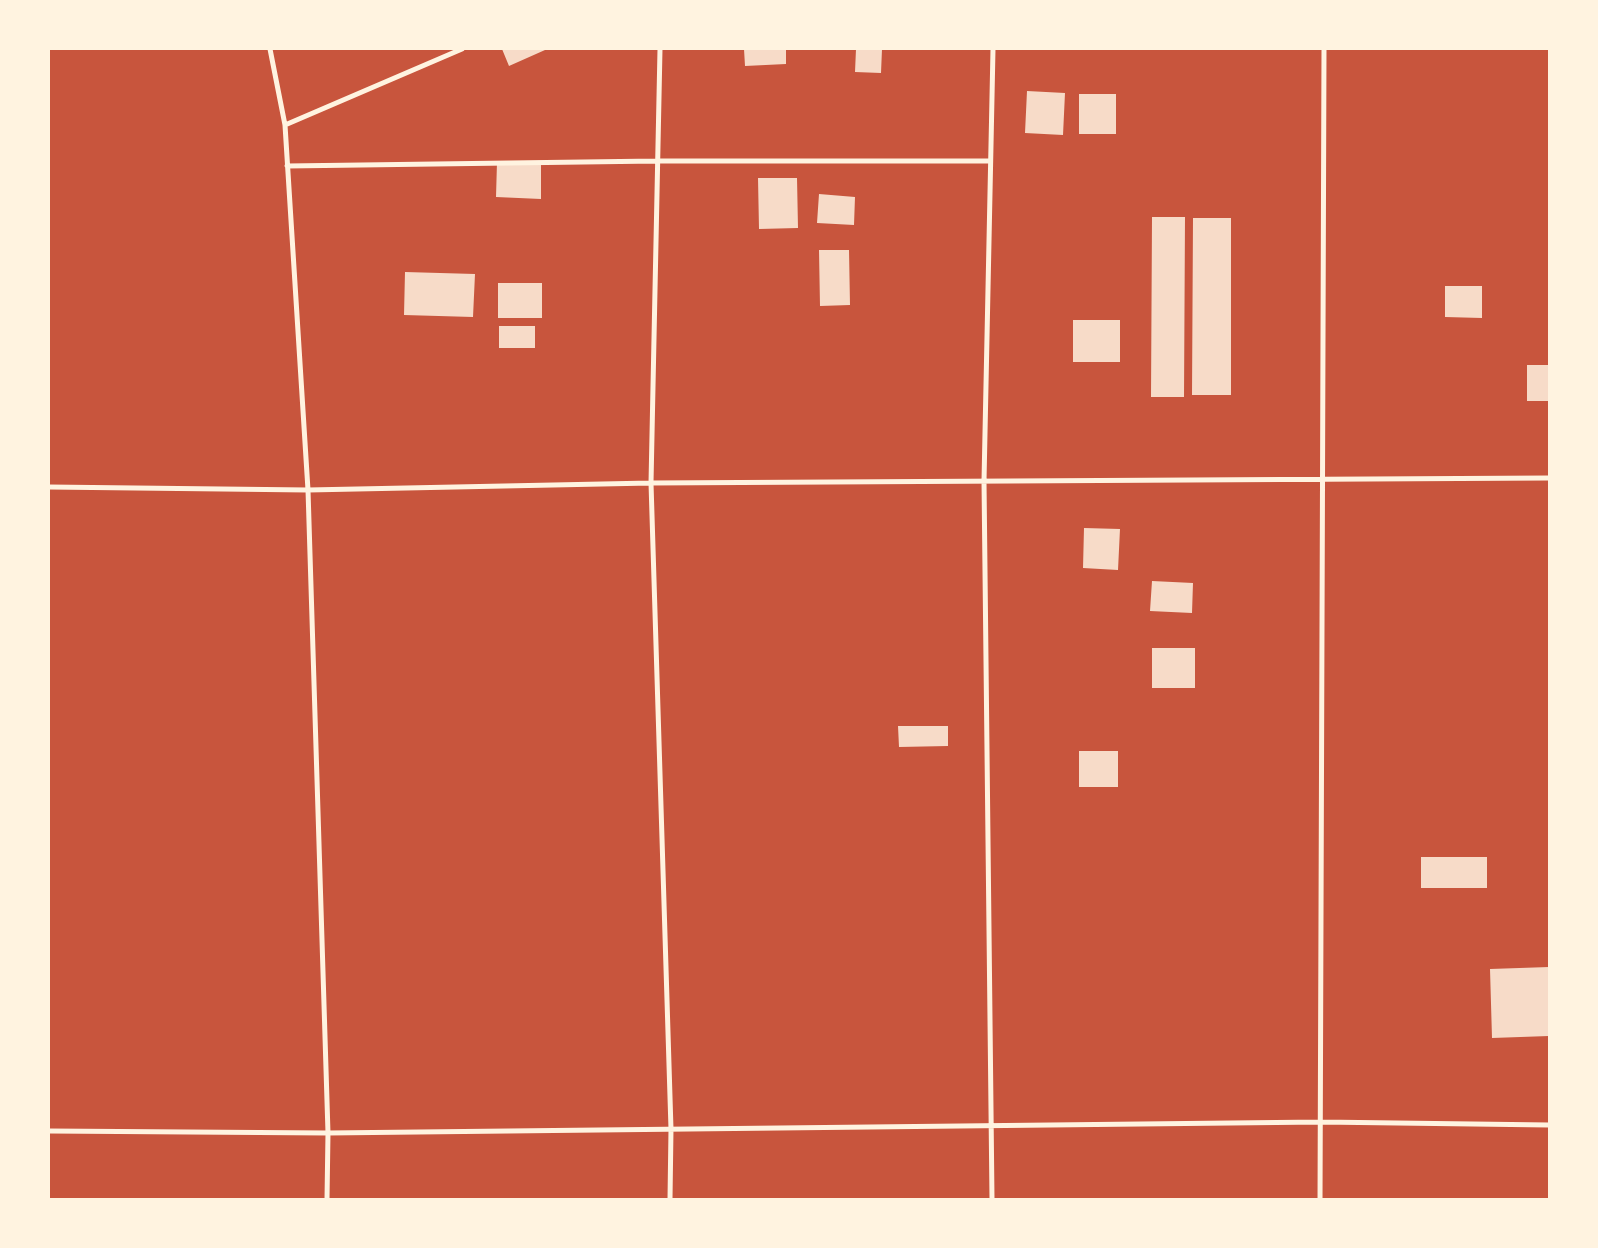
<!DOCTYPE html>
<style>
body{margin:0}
#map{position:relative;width:1598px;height:1248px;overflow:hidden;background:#c8553d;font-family:"IBM Plex Sans",sans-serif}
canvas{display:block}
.frame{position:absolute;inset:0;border:50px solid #fff3e0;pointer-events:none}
</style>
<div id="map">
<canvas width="1598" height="1248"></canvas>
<div class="frame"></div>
</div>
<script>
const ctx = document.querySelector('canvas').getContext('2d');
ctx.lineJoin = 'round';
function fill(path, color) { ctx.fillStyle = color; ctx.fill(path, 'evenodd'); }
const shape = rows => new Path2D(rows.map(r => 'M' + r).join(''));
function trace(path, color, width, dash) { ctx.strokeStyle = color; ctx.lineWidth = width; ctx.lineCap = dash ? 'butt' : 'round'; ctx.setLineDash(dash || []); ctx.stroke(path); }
fill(shape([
 [502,49,544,49,545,50,509,66],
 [744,49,786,49,786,64,745,66],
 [856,49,882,49,881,73,855,72],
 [1027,91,1065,93,1063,135,1025,133],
 [1079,94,1116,94,1116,134,1079,134],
 [497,162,541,164,541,199,496,197],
 [758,178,797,178,798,228,759,229],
 [819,194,855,197,854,225,817,223],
 [1152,217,1185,217,1184,397,1151,397],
 [1193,218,1231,218,1231,395,1192,395],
 [819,250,849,250,850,305,820,306],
 [405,272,475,274,473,317,404,315],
 [498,283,542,283,542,318,498,318],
 [1445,286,1482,286,1482,318,1445,317],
 [1073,320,1120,320,1120,362,1073,362],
 [499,326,535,326,535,348,499,348],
 [1527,365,1549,365,1549,401,1527,401],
 [1084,528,1120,529,1118,570,1083,568],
 [1152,581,1193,583,1192,613,1150,611],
 [1152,648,1195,648,1195,688,1152,688],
 [898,726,948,726,948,746,899,747],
 [1079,751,1118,751,1118,787,1079,787],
 [1421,857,1487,857,1487,888,1421,888],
 [1549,967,1549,1036,1492,1038,1490,969]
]), '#f7dbc8');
trace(shape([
 [270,49,285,125,308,490,328,1133,327,1199],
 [660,49,651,483,671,1129,670,1199],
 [285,125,462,49],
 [287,166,657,161,990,161],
 [49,487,308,490,651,483,1549,478],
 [49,1131,328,1133,1321,1122,1549,1125],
 [992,1199,984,481,993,49],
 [1320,1199,1324,49]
]), '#fff3e0', 5);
</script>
